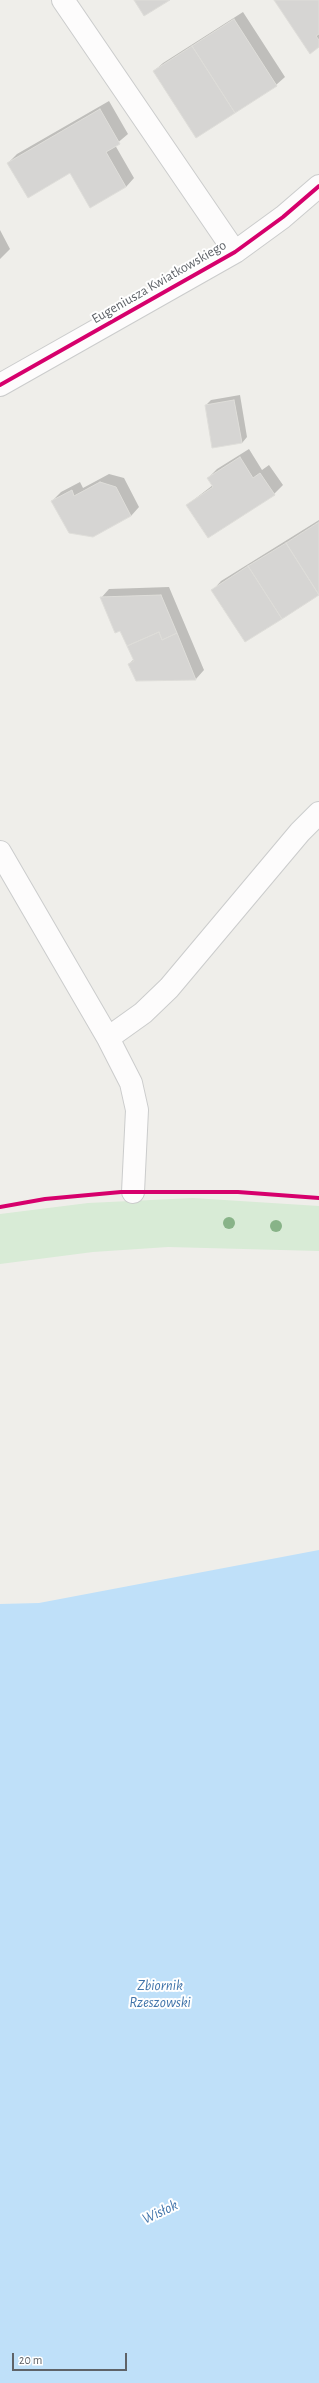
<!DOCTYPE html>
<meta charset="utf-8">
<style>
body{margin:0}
#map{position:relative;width:319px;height:2383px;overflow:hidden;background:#efeeea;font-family:"Alegreya Sans",sans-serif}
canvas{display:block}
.scale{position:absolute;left:12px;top:2353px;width:115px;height:18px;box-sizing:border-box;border:2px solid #5f6368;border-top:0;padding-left:5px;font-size:12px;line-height:14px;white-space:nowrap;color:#5f6368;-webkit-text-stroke:3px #fff;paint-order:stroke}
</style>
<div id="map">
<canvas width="319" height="2383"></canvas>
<div class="scale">20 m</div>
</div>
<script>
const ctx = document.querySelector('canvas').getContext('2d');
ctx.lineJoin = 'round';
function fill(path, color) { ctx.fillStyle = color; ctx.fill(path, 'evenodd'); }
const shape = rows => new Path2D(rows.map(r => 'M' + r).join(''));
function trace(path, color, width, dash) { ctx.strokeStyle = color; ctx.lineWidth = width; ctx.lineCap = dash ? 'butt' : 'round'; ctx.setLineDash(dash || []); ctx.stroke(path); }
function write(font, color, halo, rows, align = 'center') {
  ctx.font = font + ' "Alegreya Sans",sans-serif'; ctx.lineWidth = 4; ctx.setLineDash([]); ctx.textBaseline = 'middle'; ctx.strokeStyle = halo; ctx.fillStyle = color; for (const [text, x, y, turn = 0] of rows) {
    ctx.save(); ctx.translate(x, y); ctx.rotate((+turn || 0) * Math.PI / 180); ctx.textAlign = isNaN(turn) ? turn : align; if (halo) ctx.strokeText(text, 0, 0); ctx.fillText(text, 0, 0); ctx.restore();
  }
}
fill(shape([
 [193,1198,319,1206,319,1251,168,1247,93,1252,0,1264,0,1214,88,1203]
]), '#d8ebd6');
fill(shape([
 [319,1550,319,2383,0,2383,0,1604,39,1603]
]), '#bfe0f9');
fill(shape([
 [275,0,319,0,319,46],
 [243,12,285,77,276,85,154,71,163,63],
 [109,101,128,134,115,145,134,178,126,187,70,172,8,163,17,154],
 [0,230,10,249,0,259],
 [240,395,247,437,242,443,206,405,211,400],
 [249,449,262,470,269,465,283,485,274,494,187,505,213,485,208,478,217,469],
 [109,474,124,478,139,507,131,516,52,501,61,492,80,482,83,488],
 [319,520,319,594,213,590,221,581],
 [169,587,204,670,196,679,136,680,129,664,134,659,121,629,101,598,109,589]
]), '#0003');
const building = shape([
 [134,0,170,0,144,16,134,0],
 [274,0,319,0,319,34,316,36,319,40,319,47,310,54,274,0],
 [234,19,277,86,235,113,192,46,234,19],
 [192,46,235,113,196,138,153,71,192,46],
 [100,109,120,144,106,152,126,187,90,208,70,173,28,198,7,163,100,109],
 [234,400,242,443,212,448,205,405,234,400],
 [240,457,253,478,260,473,275,495,208,538,186,505,213,487,207,478,240,457],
 [100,482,116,487,131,516,93,537,69,533,51,501,72,490,74,496,100,482],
 [319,522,319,595,286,543,319,522],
 [286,543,319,595,282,619,248,566,286,543],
 [248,566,282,619,245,642,211,590,248,566],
 [161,595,177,633,162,640,159,632,127,646,120,631,115,633,100,597,161,595],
 [159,632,162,640,177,633,196,680,136,681,128,664,134,661,127,646,159,632]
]);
fill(building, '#d6d5d3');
trace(building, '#deddd9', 1);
const minor = shape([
 [63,0,235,252],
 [0,385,235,252,283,217,319,186],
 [0,852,108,1038,131,1083,137,1110,133,1192],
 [108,1038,143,1013,169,988,300,832,319,813]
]);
trace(minor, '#cbcccc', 24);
trace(minor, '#fdfcfc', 22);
trace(shape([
 [0,385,235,252,283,217,319,186],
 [0,1207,45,1199,121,1192,238,1192,319,1198]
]), '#d6006c', 4);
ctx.fillStyle = '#88b388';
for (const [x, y] of [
 [229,1223],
 [276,1226]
]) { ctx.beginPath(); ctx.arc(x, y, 6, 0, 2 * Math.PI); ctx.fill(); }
write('14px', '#5f6368', '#fff', [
 ["Eugeniusza Kwiatkowskiego",159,282,-30]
]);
write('italic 15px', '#4174aa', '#fff', [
 ["Zbiornik",160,1985],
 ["Rzeszowski",160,2002],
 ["Wisłok",160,2212,-25]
]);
</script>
